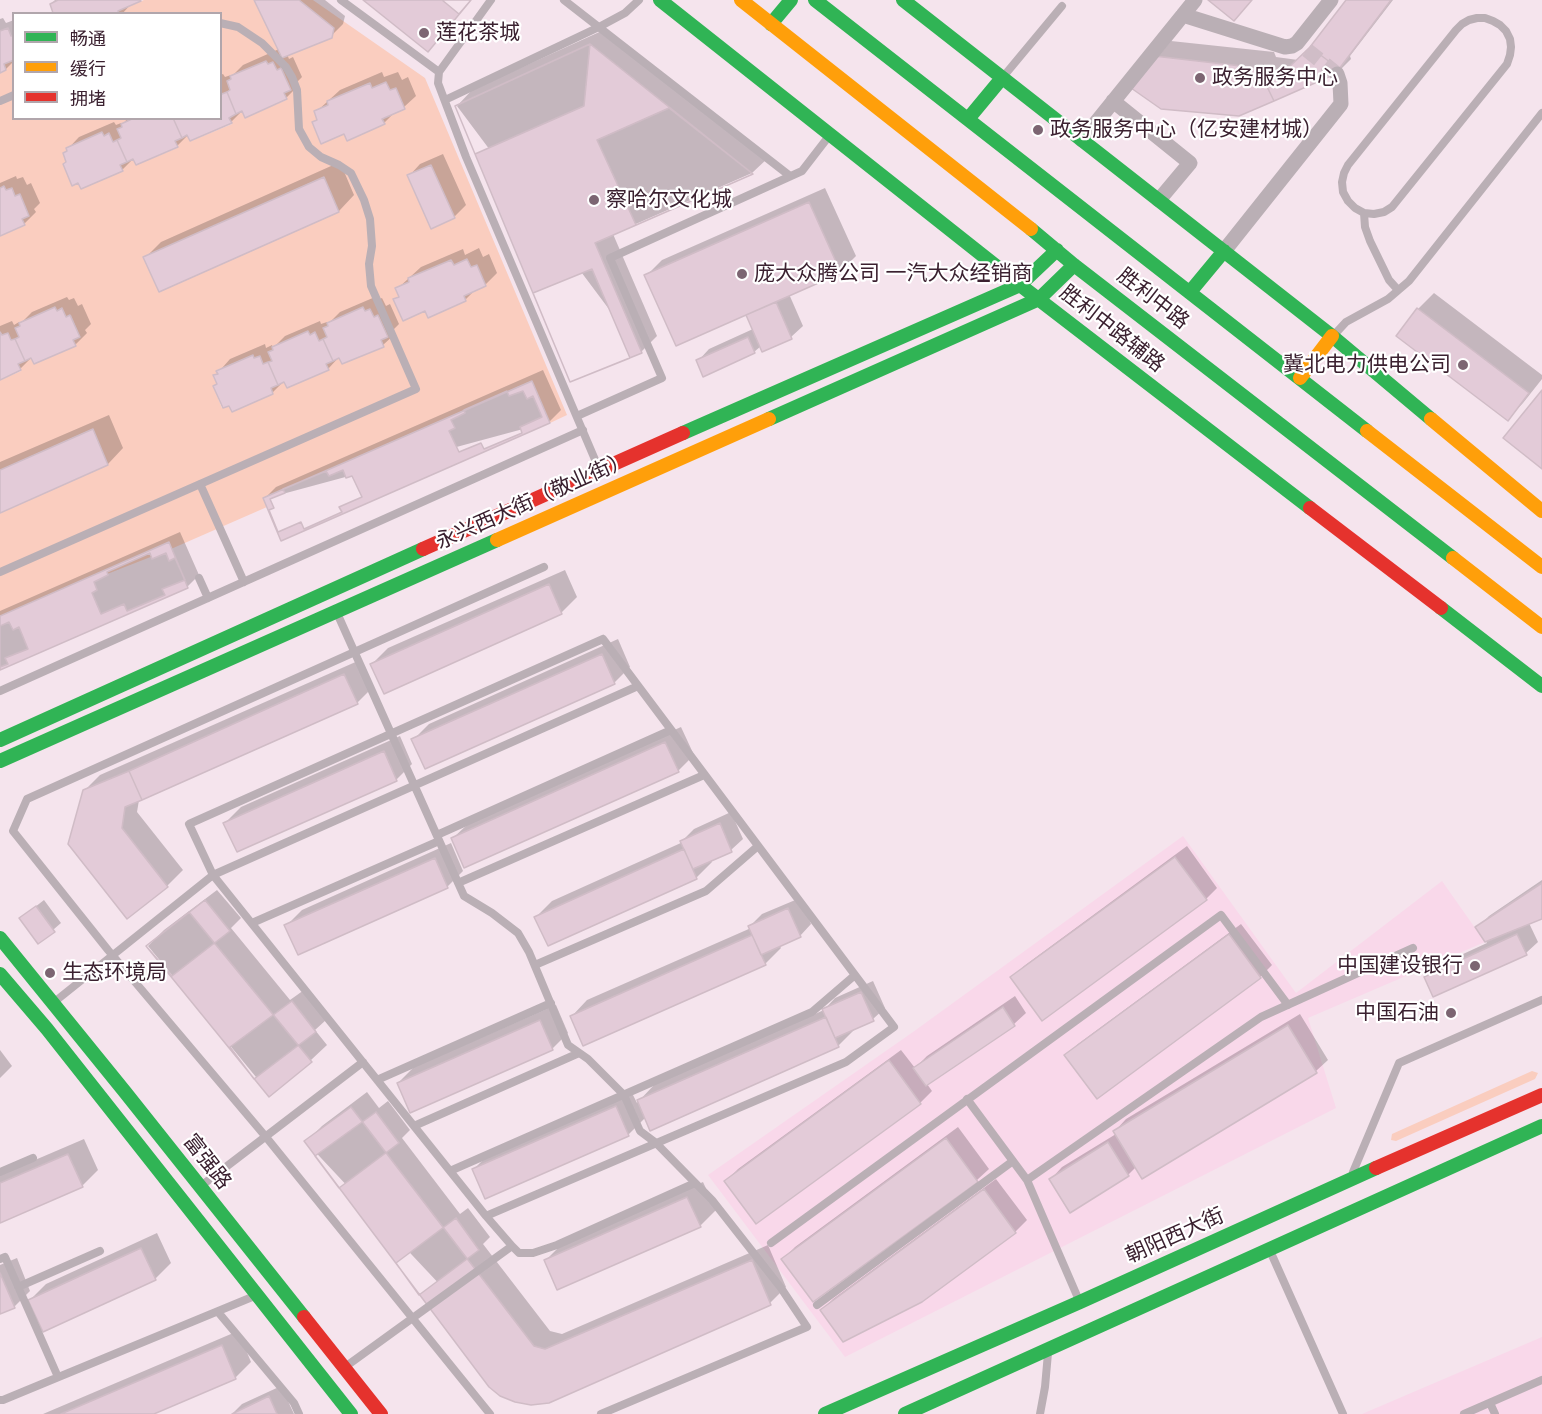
<!DOCTYPE html>
<meta charset="utf-8">
<style>
body{margin:0}
#map{position:relative;width:1542px;height:1414px;overflow:hidden;background:#f5e4ed;font-family:Montserrat,"Noto Sans SC",sans-serif}
canvas{display:block}
.legend{position:absolute;left:12px;top:12px;width:210px;height:108px;box-sizing:border-box;background:#fff;border:2px solid #b1a6ac;margin:0;padding:8px 10px;list-style:none;font-size:18px;color:#3b2130}
.legend li{display:flex;align-items:center;gap:12px;height:30px}
.legend b{width:30px;border:2px solid #b1a6ac}
</style>
<div id="map">
<canvas width="1542" height="1414"></canvas>
<ul class="legend">
<li><b style="height:8px;background:#30b455"></b>畅通</li>
<li><b style="height:8px;background:#ff9f0a"></b>缓行</li>
<li><b style="height:8px;background:#e5322d"></b>拥堵</li>
</ul>
</div>
<script>
const ctx = document.querySelector('canvas').getContext('2d');
ctx.lineJoin = 'round';
function fill(path, color) { ctx.fillStyle = color; ctx.fill(path, 'evenodd'); }
const shape = rows => new Path2D(rows.map(r => 'M' + r).join(''));
function trace(path, color, width, dash) { ctx.strokeStyle = color; ctx.lineWidth = width; ctx.lineCap = dash ? 'butt' : 'round'; ctx.setLineDash(dash || []); ctx.stroke(path); }
function write(font, color, halo, rows, align = 'center') {
  ctx.font = font + ' Montserrat,"Noto Sans SC",sans-serif'; ctx.lineWidth = 4.5; ctx.setLineDash([]); ctx.textBaseline = 'middle'; ctx.strokeStyle = halo; ctx.fillStyle = color; for (const [text, x, y, turn = 0] of rows) {
    ctx.save(); ctx.translate(x, y); ctx.rotate((+turn || 0) * Math.PI / 180); ctx.textAlign = isNaN(turn) ? turn : align; if (halo) ctx.strokeText(text, 0, 0); ctx.fillText(text, 0, 0); ctx.restore();
  }
}
fill(shape([
 [1183,836,1296,993,1442,881,1485,942,1308,1018,1336,1108,845,1357,708,1175,913,1032],
 [1542,1337,1542,1414,1362,1414]
]), '#f9d8ea');
fill(shape([
 [144,0,254,0,282,58,332,37,334,28,299,0,313,0,425,78,567,415,550,423,531,381,263,498,267,507,171,549,0,616,0,513,108,465,92,429,0,470,0,380,21,371,18,364,31,358,34,364,75,346,73,340,80,337,71,315,66,317,62,309,19,323,19,337,11,340,8,333,2,335,0,332,0,236,24,226,22,219,29,216,20,194,15,196,11,188,6,190,0,188,0,73,6,70,4,64,13,60,14,118,134,119,121,124,121,138,113,142,109,134,104,136,102,132,66,148,67,151,63,153,66,162,63,164,72,186,78,183,81,189,123,171,120,165,133,159,136,165,177,148,175,141,187,135,191,141,232,124,229,118,242,111,245,118,286,100,284,93,291,90,282,68,277,70,273,62,268,64,266,61,230,76,231,79,227,82,230,90,222,94,220,90,220,14,119,13,118,11],
 [369,83,372,88,390,90,396,88,405,109,382,119,384,124,347,140,344,134,321,144,312,123,317,120,314,111,328,105,327,101],
 [323,177,339,212,159,292,144,257],
 [451,260,454,265,471,267,477,265,486,286,464,296,466,301,428,318,425,311,403,321,394,300,399,297,395,289,409,282,408,278],
 [370,309,374,317,378,315,388,337,381,340,383,347,342,364,339,358,326,364,328,370,287,388,284,382,271,388,273,394,232,412,229,406,222,408,213,386,217,384,213,376,218,374,217,370,253,355,254,358,260,356,263,364,272,361,268,352,273,350,272,347,315,333,319,341,327,337,327,323],
 [1532,1071,1538,1073,1535,1079,1396,1141,1391,1140,1392,1134]
]), '#facdbf');
fill(shape([
 [55,0,141,0,131,4,122,14,52,14,54,11,51,4],
 [256,0,325,0,345,16,343,24,331,36,287,54,289,59,293,57,302,77,296,83,298,86,286,98,243,110,231,122,189,134,177,146,134,158,122,170,68,161,64,153,79,137,114,122,116,125,121,123,122,125,128,118,130,118,130,122,220,118,220,75,223,74,225,77,231,75,231,77,243,65,279,49],
 [1348,0,1393,0,1350,56,1351,59,1339,71,1133,88,1171,41,1274,52,1276,57,1298,60,1314,45],
 [3,18,6,23,14,20,14,61,6,69,0,71,0,19],
 [606,29,768,158,752,173,613,234,657,336,641,352,457,106,472,90],
 [382,72,384,77,398,72,402,80,408,77,416,96,404,107,396,111,384,123,344,132,314,123,318,118,316,112,340,90],
 [443,154,466,205,454,217,409,176,420,164],
 [340,162,354,195,339,211,160,290,145,258,161,242],
 [16,176,17,179,23,177,27,185,31,183,40,203,34,209,36,212,24,224,0,234,0,183],
 [825,188,856,256,840,272,789,294,803,326,791,337,761,346,754,352,698,361,709,349,753,329,747,315,752,311,646,276,662,260],
 [479,248,483,257,489,254,497,273,485,285,477,288,465,300,426,309,395,300,400,295,397,289,421,267,463,249,465,255],
 [1434,293,1542,375,1542,379,1523,403,1508,419,1398,336,1418,309],
 [67,297,69,300,74,298,78,306,82,304,91,324,85,330,87,333,75,345,32,357,20,369,0,378,0,326,12,321,14,325,19,322,20,324,32,312],
 [375,297,377,300,382,298,386,306,390,304,399,324,393,330,395,334,383,345,340,356,328,369,285,380,272,393,218,383,215,376,230,359,265,344,266,348,272,345,273,348,285,336,320,321,321,324,327,322,328,324,340,312],
 [543,370,561,410,549,422,264,499,276,487],
 [109,415,123,448,108,464,0,511,0,462],
 [180,532,199,575,187,587,0,669,0,611],
 [565,570,577,597,561,613,372,664,388,648],
 [618,639,630,667,614,683,413,740,429,724],
 [360,660,373,687,357,703,139,800,137,812,183,870,167,886,128,917,84,791,100,775],
 [681,727,694,755,678,771,453,838,469,823],
 [400,736,412,764,396,780,225,823,241,807],
 [731,812,743,839,731,850,711,859,712,862,697,877,548,944,536,917,552,901,683,842,682,841,694,829],
 [451,843,463,871,448,886,299,953,286,926,302,910],
 [1187,846,1217,888,1206,899,1012,978,1024,966],
 [1542,880,1542,918,1529,923,1538,942,1526,953,1425,977,1437,966,1487,943,1477,928,1489,916],
 [217,890,241,918,231,928,290,1000,304,990,326,1020,315,1030,327,1045,311,1060,270,1094,148,946,164,930],
 [800,898,811,924,800,936,779,945,781,948,765,964,572,1016,587,1000,751,928,750,926,762,914],
 [44,900,61,923,39,942,21,918],
 [1241,924,1272,965,1260,977,1066,1055,1078,1044],
 [873,981,885,1008,873,1019,853,1028,854,1030,838,1046,646,1117,628,1135,474,1169,490,1153,631,1091,637,1103,654,1085,824,1010,835,998],
 [1015,996,1026,1013,1014,1024,927,1084,932,1091,920,1103,726,1181,738,1169,901,1050,915,1068,927,1056],
 [556,1005,568,1033,552,1049,398,1083,414,1067],
 [1300,1014,1328,1060,1316,1071,1142,1177,1136,1167,1128,1175,1070,1210,1051,1179,1062,1167,1116,1134,1115,1131,1126,1119],
 [0,1050,12,1066,0,1078],
 [367,1092,379,1108,388,1101,410,1130,402,1138,460,1214,468,1208,490,1237,483,1244,550,1331,562,1334,768,1245,786,1287,770,1303,549,1401,306,1142,322,1126],
 [958,1127,989,1169,977,1180,814,1300,783,1259,795,1247],
 [84,1139,98,1170,82,1186,0,1222,0,1175],
 [996,1179,1027,1220,1015,1232,822,1310,833,1299],
 [703,1182,716,1210,700,1226,546,1260,562,1244],
 [157,1233,171,1263,155,1279,30,1300,46,1284],
 [17,1258,30,1291,14,1307,0,1313,0,1265],
 [238,1331,251,1362,235,1378,150,1414,43,1414],
 [281,1386,294,1414,232,1414,242,1404]
]), '#0003');
const building = shape([
 [58,0,140,0,141,1,118,11,119,14,51,14,53,13,50,4,58,0],
 [254,0,299,0,334,28,332,38,282,58,254,0],
 [363,0,471,0,428,52,363,0],
 [442,0,471,0,459,14,442,0],
 [1208,0,1252,0,1234,21,1208,0],
 [1346,0,1391,0,1339,69,1310,47,1346,0],
 [8,28,11,36,14,35,14,60,4,64,6,70,0,73,0,31,8,28],
 [590,44,753,174,595,243,642,353,570,382,455,106,590,44],
 [590,44,584,106,475,154,455,106,590,44],
 [1310,47,1339,69,1340,72,1274,101,1258,68,1285,71,1310,47],
 [1154,56,1258,68,1274,101,1239,116,1161,109,1131,88,1154,56],
 [266,61,268,64,273,62,277,70,281,68,291,90,284,93,287,99,245,118,242,111,236,114,227,92,230,90,227,81,231,79,230,76,266,61],
 [386,82,390,90,396,88,405,109,382,119,385,124,347,141,344,134,321,144,312,122,317,120,314,111,328,105,327,101,370,83,372,88,386,82],
 [220,90,222,94,227,92,236,114,229,118,232,123,190,141,187,135,182,138,173,118,220,118,220,90],
 [669,108,753,174,636,225,597,140,669,108],
 [134,118,173,118,182,138,175,141,178,147,136,165,133,159,127,162,117,140,121,138,117,129,122,127,121,124,134,118],
 [102,132,104,136,109,133,113,142,117,140,127,162,120,165,123,171,81,189,78,183,72,186,63,164,66,162,63,153,67,151,66,148,102,132],
 [431,165,455,218,431,229,407,175,431,165],
 [324,177,339,212,159,292,143,257,324,177],
 [4,186,6,190,12,188,15,196,20,194,29,216,22,219,25,225,0,236,0,188,4,186],
 [809,202,841,273,676,346,644,275,809,202],
 [467,259,471,267,477,265,486,286,464,296,466,301,428,318,425,311,403,321,393,299,399,297,395,288,409,282,408,278,451,260,454,265,467,259],
 [592,269,630,358,570,382,533,293,592,269],
 [776,302,792,339,762,352,746,315,776,302],
 [55,307,57,311,62,308,66,317,70,315,80,337,73,340,76,346,34,364,31,358,25,361,15,339,19,337,15,328,20,326,19,323,55,307],
 [363,307,365,311,370,309,374,317,378,315,388,337,381,340,384,347,342,364,339,358,333,361,323,339,327,337,323,328,328,326,327,323,363,307],
 [1417,308,1529,393,1508,421,1396,336,1417,308],
 [308,331,310,335,315,332,319,341,323,339,333,361,326,364,329,370,287,388,284,382,278,385,268,362,272,361,268,352,273,350,272,347,308,331],
 [0,332,2,335,8,333,11,340,15,339,25,361,18,364,21,370,0,380,0,332],
 [748,337,755,353,703,377,696,360,748,337],
 [253,355,254,358,260,356,263,364,268,362,278,385,271,388,273,394,232,412,229,406,223,408,213,386,217,384,213,375,218,374,216,371,253,355],
 [532,381,550,423,281,541,263,498,532,381],
 [1542,390,1542,469,1503,438,1542,390],
 [507,391,509,396,523,391,527,399,533,396,542,417,520,427,522,433,484,449,481,443,459,452,449,431,455,428,451,420,465,413,464,410,507,391],
 [93,429,108,465,0,513,0,470,93,429],
 [343,470,346,478,352,476,362,497,339,507,342,512,304,529,301,522,278,532,269,510,274,508,270,499,285,493,283,489,326,471,329,476,343,470],
 [169,542,188,588,0,670,0,616,169,542],
 [150,553,152,559,166,553,169,561,175,558,185,580,162,589,165,595,127,611,124,604,101,614,92,593,97,590,94,582,108,575,107,572,150,553],
 [549,584,562,614,384,694,370,664,549,584],
 [9,622,13,630,19,627,28,649,5,658,8,664,0,667,0,626,9,622],
 [602,654,615,684,425,769,411,739,602,654],
 [344,674,358,704,142,800,129,771,344,674],
 [665,742,679,772,464,868,451,838,665,742],
 [384,751,397,781,237,852,223,823,384,751],
 [129,771,142,800,125,807,122,828,168,887,127,919,68,844,83,790,129,771],
 [720,823,732,852,693,869,680,841,720,823],
 [684,849,697,879,548,946,534,917,684,849],
 [1175,857,1207,900,1042,1021,1010,977,1175,857],
 [435,858,448,888,298,955,284,925,435,858],
 [1542,883,1542,919,1485,942,1475,927,1542,883],
 [205,900,230,931,172,976,146,946,205,900],
 [36,906,55,932,38,944,19,918,36,906],
 [788,908,801,937,761,955,748,926,788,908],
 [189,912,312,1062,269,1097,146,946,189,912],
 [1229,934,1261,978,1097,1099,1064,1055,1229,934],
 [1517,934,1527,955,1433,997,1424,977,1517,934],
 [752,935,766,965,583,1046,570,1016,752,935],
 [861,992,874,1021,835,1038,822,1009,861,992],
 [292,1001,316,1032,254,1079,230,1047,292,1001],
 [1003,1007,1015,1026,926,1086,913,1068,1003,1007],
 [826,1017,839,1047,650,1131,637,1100,826,1017],
 [540,1020,553,1050,410,1113,397,1083,540,1020],
 [1288,1025,1317,1073,1142,1179,1113,1131,1288,1025],
 [889,1060,921,1104,756,1224,724,1181,889,1060],
 [616,1106,629,1136,485,1199,472,1169,616,1106],
 [351,1107,534,1346,545,1349,752,1260,771,1305,549,1403,531,1405,515,1402,500,1396,489,1387,304,1141,351,1107],
 [376,1112,399,1143,339,1188,315,1156,376,1112],
 [946,1138,978,1182,813,1302,781,1259,946,1138],
 [1108,1142,1129,1176,1070,1213,1049,1179,1108,1142],
 [68,1154,83,1187,0,1223,0,1183,68,1154],
 [984,1189,1016,1233,922,1302,843,1342,820,1310,984,1189],
 [687,1197,701,1227,557,1290,544,1260,687,1197],
 [456,1218,479,1250,419,1295,396,1263,456,1218],
 [141,1248,156,1280,43,1332,28,1300,141,1248],
 [0,1273,15,1308,0,1314,0,1273],
 [222,1345,236,1379,154,1414,61,1414,222,1345],
 [269,1396,277,1414,232,1414,269,1396]
]);
fill(building, '#e3cbd8');
trace(building, '#d0bcc6', 1.5);
trace(shape([
 [1307,50,1337,74]
]), '#d0bdc7', 15, [15, 8]);
trace(shape([
 [341,0,439,72,491,0],
 [564,0,790,176],
 [1477,18,1485,18,1493,21,1500,25,1506,31,1510,39,1511,47,1510,55,1507,64,1392,207,1384,212,1374,214,1364,213,1355,208,1348,201,1343,192,1342,182,1344,173,1348,165,1456,30,1462,24,1469,20,1477,18],
 [439,72,438,83,466,157,599,469],
 [1003,77,1062,6],
 [445,100,599,27,625,13,639,0],
 [0,101,14,95],
 [1364,213,1365,227,1370,241,1389,280,1398,290],
 [1334,335,1346,322,1388,299,1409,281,1542,113],
 [577,416,662,378,610,258,802,171,829,136],
 [200,484,244,582],
 [0,572,416,389,371,286,369,264,372,246,370,219,364,200,351,173,339,165,321,157,309,147,299,129,297,90,292,77,286,67,262,43,238,27,220,23],
 [199,578,208,598],
 [337,613,464,896,492,913,518,933,529,952,568,1045,588,1059,624,1095,640,1131,656,1143,712,1200,781,1288,807,1327,601,1414],
 [603,639,894,1027,846,1062,486,1216,213,875,189,824,603,639],
 [0,691,583,430],
 [437,835,671,730],
 [458,883,704,775],
 [252,923,439,841],
 [535,965,706,891,758,846],
 [53,1003,213,875,638,686],
 [377,1080,551,1003],
 [967,1099,1027,1180,1078,1298],
 [414,1126,579,1053],
 [450,1171,812,1012,855,975],
 [0,1172,33,1158],
 [1353,1172,1399,1063,1542,1000],
 [1027,1180,1261,1017,1413,948],
 [201,1186,363,1062],
 [771,1243,1221,915,1288,1005],
 [512,1246,519,1253,533,1253,557,1245,695,1183],
 [1271,1253,1343,1414],
 [0,1259,5,1257,58,1377],
 [18,1287,100,1251],
 [817,1305,1013,1161],
 [218,1312,294,1403,299,1414],
 [345,1367,512,1246,486,1216],
 [0,1400,3,1400,257,1295],
 [1490,1403,1495,1414],
 [490,1414,266,1137,108,950,13,831,27,799,544,567],
 [1040,1414,1045,1387,1048,1353],
 [1464,1414,1542,1380]
]), '#baafb5', 8);
trace(shape([
 [1183,15,1285,47,1292,46,1297,43,1331,0],
 [1113,101,1190,163,1159,200],
 [1082,140,1195,0],
 [1224,251,1341,104,1340,83,1337,74]
]), '#baafb5', 15);
trace(shape([
 [660,0,1020,285,1310,508],
 [815,0,1367,431],
 [903,0,1332,336,1431,419],
 [771,24,791,0],
 [968,119,1002,78],
 [1031,229,1074,265,1453,558],
 [1190,292,1224,251],
 [769,419,1039,299,1074,265],
 [683,433,1020,285,1057,250],
 [1441,608,1542,686],
 [0,740,423,549],
 [0,761,497,540],
 [0,938,125,1092,304,1317],
 [0,974,47,1029,351,1414],
 [825,1414,1080,1302,1376,1168],
 [905,1414,1542,1126]
]), '#30b455', 14);
trace(shape([
 [741,0,1031,229],
 [1300,378,1332,336],
 [1431,419,1542,511],
 [1367,431,1542,567],
 [497,540,769,419],
 [1453,558,1542,627]
]), '#ff9f0a', 14);
trace(shape([
 [1310,508,1441,608],
 [423,549,683,433],
 [1376,1168,1542,1095],
 [304,1317,381,1414]
]), '#e5322d', 14);
for (const [x, y, r, color] of [
 [424,33,6,"#7c6572"],
 [1200,78,6,"#7c6572"],
 [1038,130,6,"#7c6572"],
 [594,200,6,"#7c6572"],
 [742,274,6,"#7c6572"],
 [1463,365,6,"#7c6572"],
 [1475,966,6,"#7c6572"],
 [50,973,6,"#7c6572"],
 [1451,1013,6,"#7c6572"]
]) { const dot = new Path2D(); dot.arc(x, y, r, 0, 2 * Math.PI); ctx.fillStyle = color; ctx.fill(dot); trace(dot, '#fff', 2); }
write('21px', '#3b2130', '#fff', [
 ["莲花茶城",436,33],
 ["政务服务中心",1212,78],
 ["政务服务中心（亿安建材城）",1050,130],
 ["察哈尔文化城",606,200],
 ["庞大众腾公司 一汽大众经销商",754,274],
 ["冀北电力供电公司",1451,365,"right"],
 ["中国建设银行",1463,966,"right"],
 ["生态环境局",62,973],
 ["中国石油",1439,1013,"right"]
], 'left');
write('21px', '#3b2130', '#fff', [
 ["胜利中路",1153,299,38],
 ["胜利中路辅路",1112,329,38],
 ["永兴西大街（敬业街）",533,501,-24],
 ["富强路",207,1162,52],
 ["朝阳西大街",1175,1236,-24]
]);
</script>
